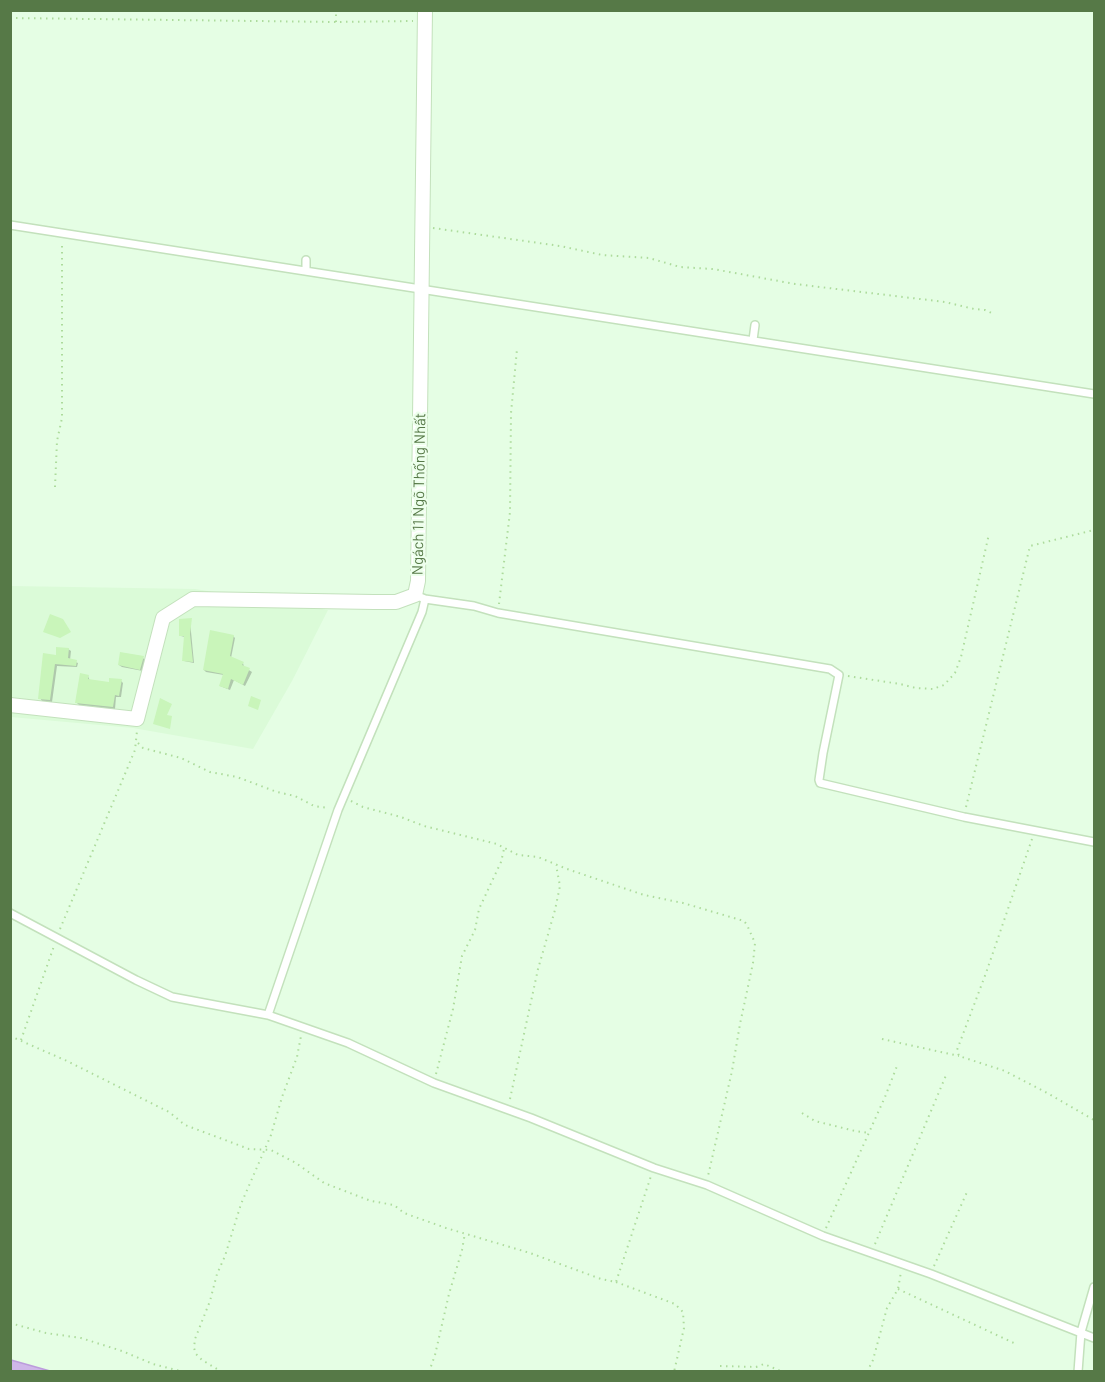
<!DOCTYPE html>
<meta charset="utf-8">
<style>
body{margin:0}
#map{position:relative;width:1105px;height:1382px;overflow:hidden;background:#e5fee4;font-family:Barlow,sans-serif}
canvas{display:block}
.frame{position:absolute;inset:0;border:12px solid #567947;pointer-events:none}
</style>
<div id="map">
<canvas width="1105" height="1382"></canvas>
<div class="frame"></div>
</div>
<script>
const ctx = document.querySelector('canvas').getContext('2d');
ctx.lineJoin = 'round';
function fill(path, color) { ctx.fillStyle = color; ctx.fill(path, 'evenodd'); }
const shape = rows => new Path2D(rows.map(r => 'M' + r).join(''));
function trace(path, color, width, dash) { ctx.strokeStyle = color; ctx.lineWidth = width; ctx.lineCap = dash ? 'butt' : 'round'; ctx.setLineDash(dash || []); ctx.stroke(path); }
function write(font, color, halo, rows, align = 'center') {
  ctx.font = font + ' Barlow,sans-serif'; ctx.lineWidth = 4.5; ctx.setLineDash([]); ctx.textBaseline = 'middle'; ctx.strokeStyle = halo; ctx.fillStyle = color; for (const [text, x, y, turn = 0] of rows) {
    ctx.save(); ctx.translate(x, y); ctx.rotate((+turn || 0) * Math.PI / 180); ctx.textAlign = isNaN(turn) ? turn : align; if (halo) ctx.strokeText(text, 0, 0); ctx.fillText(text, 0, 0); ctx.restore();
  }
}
fill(shape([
 [11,586,195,589,328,610,292,681,253,749,133,728,11,717]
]), '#dbfbd8');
const water = shape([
 [10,1360,11,1360,50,1371,11,1371,10,1360]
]);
fill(water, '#cfb7e9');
trace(water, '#bc9cdc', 1.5);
fill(shape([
 [190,621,194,663,184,661,185,637,181,636],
 [233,636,235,638,231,658,243,663,244,667,252,672,245,686,234,680,230,690,220,686,224,675,206,672,204,670],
 [68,649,71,651,70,660,78,663,77,667,57,666,52,702,42,701,40,698,57,657],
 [143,658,145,660,143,671,122,667,119,665],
 [88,676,90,681,110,683,121,681,123,683,121,697,116,697,115,709,79,705,77,703]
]), '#0003');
fill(shape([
 [50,614,63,619,71,632,60,638,43,632],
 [192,618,190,634,193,662,182,661,184,636,179,636,179,619],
 [210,630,234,635,230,656,244,662,242,665,250,668,243,685,231,679,228,689,219,686,223,674,203,670],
 [56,647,69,648,68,658,77,660,76,666,55,664,50,700,38,699,43,653,56,655],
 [120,652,144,656,140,670,118,665],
 [80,673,89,675,88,679,109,682,109,678,122,679,119,696,115,695,113,707,75,703],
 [251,696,261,700,258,710,248,706],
 [160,698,172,704,167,715,172,716,170,729,153,724]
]), '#c9f5ba');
const lane = shape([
 [10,225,1094,394],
 [306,271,306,260],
 [753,340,755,325],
 [415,595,425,599,474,606,498,613,830,669,839,675,823,753,819,780,820,783,964,817,1094,842],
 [10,913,136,980,172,997,268,1015,348,1043,434,1083,531,1118,654,1168,707,1185,823,1236,931,1274,1094,1338],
 [268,1015,338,810,422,612,425,599],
 [1078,1372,1081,1332,1094,1287]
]);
const street = shape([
 [10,705,137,719,163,618,193,599,374,602,396,602,415,595,418,581,425,10]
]);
trace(lane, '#c3e1bc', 10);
trace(street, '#c3e1bc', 16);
trace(shape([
 [10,18,336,22,413,21],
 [336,22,336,10],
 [433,228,560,246,602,255,649,258,680,267,713,269,795,284,945,302,974,309,985,310,994,314],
 [55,487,57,441,62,418,62,242],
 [499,604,510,512,511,413,517,349],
 [848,676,900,684,916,688,933,689,944,685,955,673,961,657,989,534],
 [138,743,143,748,181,758,210,772,237,777,277,792,295,796,314,806,329,808],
 [351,801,363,807,401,817,424,826,497,844,518,855,538,857,567,869,644,895,683,903,744,921,747,925,755,943,753,963,740,1024,732,1071,708,1176],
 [966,807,1030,546,1094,530],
 [1032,839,986,973,957,1050,959,1056,1005,1071,1049,1094,1094,1120],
 [60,929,135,750,137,731],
 [10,1036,67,1061,169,1112,185,1125,249,1149,271,1150,296,1163,324,1183,371,1201,394,1205,404,1213,446,1228,530,1253,601,1279,616,1282,651,1176],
 [882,1039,959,1056],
 [21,1040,54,946],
 [436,1074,453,1009,462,956,475,930,479,909,501,862,504,849],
 [510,1099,538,969,555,910,560,886,556,865],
 [802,1113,815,1121,855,1131,869,1133],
 [826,1228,885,1097,897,1066],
 [875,1244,947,1073],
 [934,1266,967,1192],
 [616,1282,675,1304,683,1312,684,1328,674,1372],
 [898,1289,1016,1344],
 [10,1323,46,1333,81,1338,122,1351,153,1364,184,1372],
 [720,1366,756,1367,764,1364,783,1372],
 [222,1372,202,1360,196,1354,194,1348,195,1339,210,1301,217,1274,225,1256,241,1204,271,1135,282,1097,297,1057,301,1036],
 [429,1372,435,1355,449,1294,462,1250,465,1233],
 [867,1372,873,1360,887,1308,898,1289,901,1272]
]), '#addb9c', 2, [1.5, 4.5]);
trace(lane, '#fff', 7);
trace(street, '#fff', 14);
write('15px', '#567947', '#edffec', [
 ["Ngách 11 Ngõ Thống Nhất",419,494,-89]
]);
</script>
